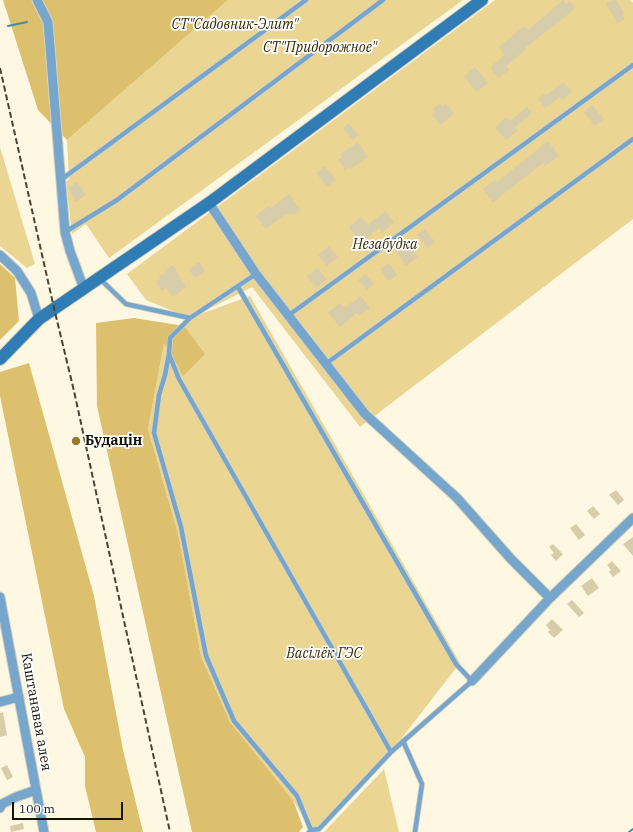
<!DOCTYPE html>
<meta charset="utf-8">
<style>
body{margin:0}
#map{position:relative;width:633px;height:832px;overflow:hidden;background:#fef7e2;font-family:"IBM Plex Serif",serif}
canvas{display:block}
.scale{position:absolute;left:12px;top:802px;width:111px;height:18px;box-sizing:border-box;border:2px solid #161206;border-top:0;padding-left:5px;font-size:12px;line-height:14px;white-space:nowrap;color:#161206;-webkit-text-stroke:3px #fff;paint-order:stroke}
</style>
<div id="map">
<canvas width="633" height="832"></canvas>
<div class="scale">100 m</div>
</div>
<script>
const ctx = document.querySelector('canvas').getContext('2d');
ctx.lineJoin = 'round';
function fill(path, color) { ctx.fillStyle = color; ctx.fill(path, 'evenodd'); }
const shape = rows => new Path2D(rows.map(r => 'M' + r).join(''));
function trace(path, color, width, dash) { ctx.strokeStyle = color; ctx.lineWidth = width; ctx.lineCap = dash ? 'butt' : 'round'; ctx.setLineDash(dash || []); ctx.stroke(path); }
function write(font, color, halo, rows, align = 'center') {
  ctx.font = font + ' "IBM Plex Serif",serif'; ctx.lineWidth = 3.5; ctx.setLineDash([]); ctx.textBaseline = 'middle'; ctx.strokeStyle = halo; ctx.fillStyle = color; for (const [text, x, y, turn = 0] of rows) {
    ctx.save(); ctx.translate(x, y); ctx.rotate((+turn || 0) * Math.PI / 180); ctx.textAlign = isNaN(turn) ? turn : align; if (halo) ctx.strokeText(text, 0, 0); ctx.fillText(text, 0, 0); ctx.restore();
  }
}
fill(shape([
 [228,0,463,0,109,258,86,224,72,234,66,182,69,179,67,140],
 [495,0,631,0,633,3,633,219,360,427,252,287,195,316,250,296,460,663,391,752,319,829,311,830,293,800,230,722,201,656,178,533,148,429,164,342,190,318,146,300,127,274],
 [0,147,35,264,27,268,0,246],
 [384,769,399,832,324,832]
]), '#ebd593');
fill(shape([
 [3,0,228,0,67,140,38,110],
 [0,264,15,278,19,321,0,340],
 [134,318,184,326,205,354,183,376,164,343,148,429,178,533,201,656,230,722,293,800,303,827,299,832,192,832,97,406,96,323],
 [29,363,94,596,123,750,143,832,96,832,85,786,85,757,64,709,0,396,0,372]
]), '#ddc06d');
trace(shape([
 [8,26,27,22],
 [629,832,633,829]
]), '#438ca0', 2);
fill(shape([
 [563,0,566,4,570,1,576,8,524,49,525,50,506,66,509,70,498,78,490,67,505,55,499,47,524,26,528,30],
 [613,0,616,0,624,13,622,14,625,19,618,23,606,4],
 [475,67,488,83,476,92,464,76],
 [563,82,572,92,562,100,560,97,545,108,538,99,545,93,546,95],
 [440,103,443,106,446,104,454,114,440,125,432,115,435,112,433,109],
 [592,105,604,119,595,126,584,112],
 [527,107,532,113,515,127,518,131,506,140,495,127,506,117,510,121],
 [349,123,359,135,352,140,343,128],
 [548,141,559,156,545,166,543,163,493,202,483,189,495,180,497,182],
 [358,142,368,157,350,169,348,167,345,170,338,160,342,157,340,154],
 [325,166,336,180,327,187,316,173],
 [77,182,86,195,76,202,68,188],
 [289,194,300,210,294,215,293,212,287,216,286,214,266,229,255,216,269,206,271,208],
 [385,211,394,222,382,233,379,228,361,243,349,227,361,217,368,225],
 [425,229,435,242,427,248,417,235],
 [408,244,418,257,406,266,397,253],
 [329,246,338,257,327,266,318,255],
 [199,262,205,271,195,278,189,270],
 [389,263,397,275,388,281,380,269],
 [173,265,186,287,173,297,166,288,162,291,156,283,160,279,159,277,167,271,166,270],
 [317,268,327,279,316,288,307,276],
 [365,274,374,284,367,290,358,280],
 [361,296,370,308,359,316,357,313,340,327,328,312,340,303,344,308],
 [616,490,624,500,618,505,609,495],
 [593,506,600,514,594,519,587,511],
 [576,524,585,535,579,540,570,528],
 [633,537,633,556,623,544],
 [553,544,563,554,556,561,551,555,554,553,549,547],
 [612,561,621,571,613,577,609,572,611,570,607,565],
 [592,578,599,588,588,596,581,586],
 [572,600,584,613,579,617,567,604],
 [552,619,563,630,554,638,548,632,550,630,546,625],
 [3,712,7,735,0,737,0,713],
 [7,765,13,777,7,780,1,768],
 [23,823,24,829,11,832,10,826]
]), '#d8cdaa');
const lane = shape([
 [62,179,306,0],
 [65,232,117,200,383,0],
 [256,274,190,318,170,338,169,354,179,379,391,752],
 [99,278,126,304,190,318],
 [238,287,456,664,472,681,391,752,319,829,311,830,309,832],
 [289,315,633,65],
 [169,354,165,375,159,395,154,433,181,527,206,656,234,721,297,796,311,830],
 [327,363,633,139],
 [403,741,422,784,415,832]
]);
const street = shape([
 [37,0,48,22,65,232,70,251,84,289],
 [209,203,256,274,365,414,457,498,511,559,550,598],
 [0,255,17,271,31,293,39,319],
 [0,597,44,832],
 [472,681,550,598,633,518],
 [0,702,19,697],
 [0,808,2,804,16,797,36,790]
]);
const secondary = shape([
 [0,359,39,319,209,203,482,0]
]);
trace(lane, '#d9d2bf', 6);
trace(street, '#d9d2bf', 11);
trace(secondary, '#d9d2bf', 14);
trace(lane, '#77a6cd', 4.5);
trace(street, '#77a6cd', 9);
trace(secondary, '#307db5', 12);
trace(shape([
 [0,68,54,308,74,391,170,832]
]), '#484335', 2, [6, 3]);
for (const [x, y, r, color] of [
 [76,441,5,"#977c24"]
]) { const dot = new Path2D(); dot.arc(x, y, r, 0, 2 * Math.PI); ctx.fillStyle = color; ctx.fill(dot); trace(dot, '#fff', 1.5); }
write('italic 14px', '#352903', '#fff', [
 ["СТ\"Садовник-Элит\"",235,25],
 ["СТ\"Придорожное\"",320,48],
 ["Незабудка",385,245],
 ["Васілёк ГЭС",324,654]
]);
write('bold 14px', '#161206', '#fff', [
 ["Будацін",85,441]
], 'left');
write('14px', '#161206', '#fff', [
 ["Каштанавая алея",36,712,80]
]);
</script>
